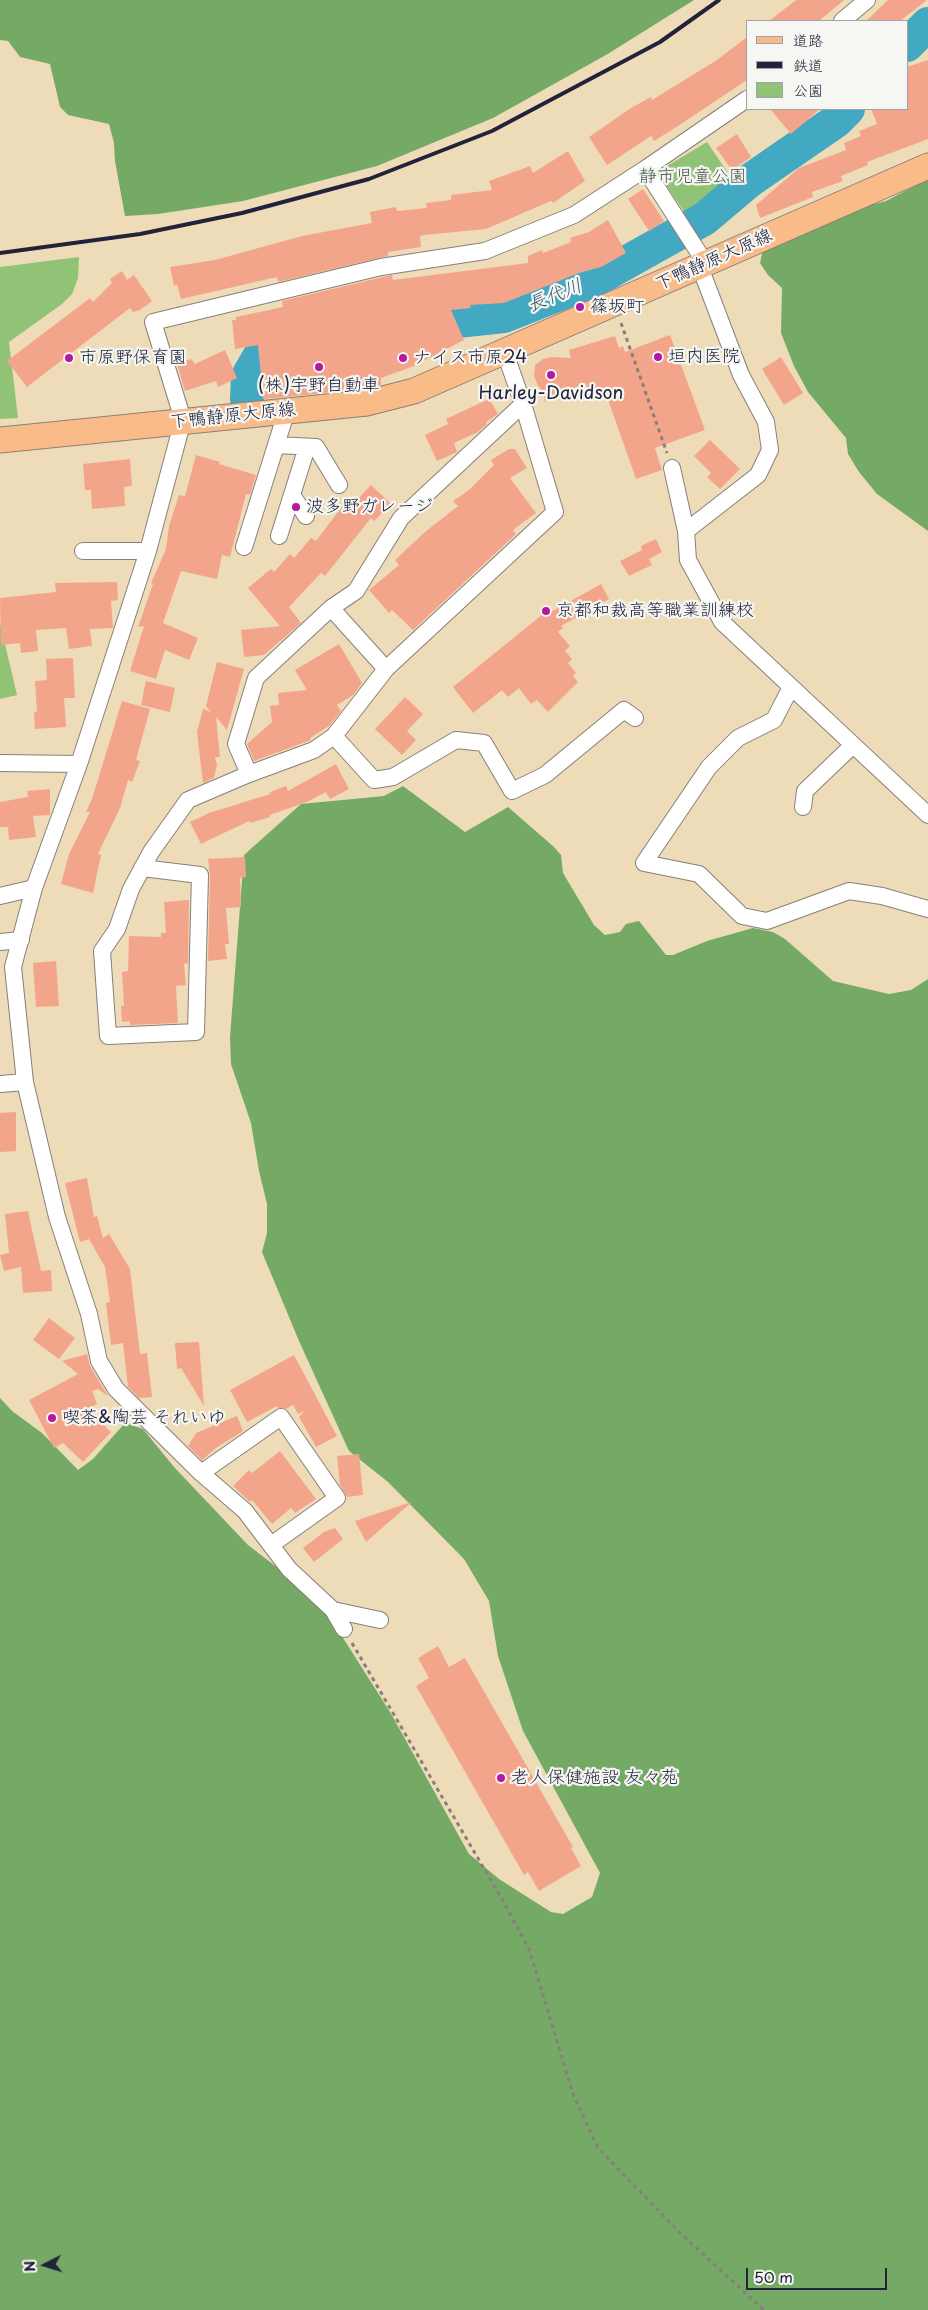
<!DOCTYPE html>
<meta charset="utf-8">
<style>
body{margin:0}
#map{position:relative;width:928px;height:2310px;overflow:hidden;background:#eedcb9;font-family:"Playpen Sans","Klee One",sans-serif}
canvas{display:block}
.legend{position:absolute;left:746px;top:20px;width:162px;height:90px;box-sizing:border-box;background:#f6f6f2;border:1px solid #a1a1a9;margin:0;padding:6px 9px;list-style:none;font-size:15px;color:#22223b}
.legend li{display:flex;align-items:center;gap:10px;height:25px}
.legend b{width:25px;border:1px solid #a1a1a9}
.north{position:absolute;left:20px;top:2240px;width:50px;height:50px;-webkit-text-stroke:4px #f6f6f2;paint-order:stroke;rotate:265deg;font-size:14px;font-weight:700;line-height:20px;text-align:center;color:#22223b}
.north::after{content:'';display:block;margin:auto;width:18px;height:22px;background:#22223b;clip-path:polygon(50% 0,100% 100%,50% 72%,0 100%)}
.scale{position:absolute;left:746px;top:2268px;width:141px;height:22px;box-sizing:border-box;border:2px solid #22223b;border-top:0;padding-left:6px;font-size:15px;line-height:18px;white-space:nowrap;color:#22223b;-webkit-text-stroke:4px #f6f6f2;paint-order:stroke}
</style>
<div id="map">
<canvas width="928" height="2310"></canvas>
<ul class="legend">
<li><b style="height:6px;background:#f9bc89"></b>道路</li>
<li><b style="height:6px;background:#22223b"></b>鉄道</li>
<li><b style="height:14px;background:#90c375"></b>公園</li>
</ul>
<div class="north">N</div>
<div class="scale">50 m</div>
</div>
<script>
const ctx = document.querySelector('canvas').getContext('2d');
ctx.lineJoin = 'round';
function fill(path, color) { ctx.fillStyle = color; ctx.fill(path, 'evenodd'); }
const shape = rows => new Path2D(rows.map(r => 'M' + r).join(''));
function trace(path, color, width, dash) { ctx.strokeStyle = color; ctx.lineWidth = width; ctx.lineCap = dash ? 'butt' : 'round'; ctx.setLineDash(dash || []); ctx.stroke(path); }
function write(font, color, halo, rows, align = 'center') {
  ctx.font = font + ' "Playpen Sans","Klee One",sans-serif'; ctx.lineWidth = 4.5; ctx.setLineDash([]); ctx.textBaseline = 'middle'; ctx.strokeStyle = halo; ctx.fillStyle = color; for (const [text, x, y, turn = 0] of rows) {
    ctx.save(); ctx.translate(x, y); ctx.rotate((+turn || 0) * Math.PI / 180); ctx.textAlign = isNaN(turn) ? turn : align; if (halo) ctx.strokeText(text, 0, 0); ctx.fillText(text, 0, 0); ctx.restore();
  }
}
fill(shape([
 [707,142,730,176,685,213,657,172],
 [79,257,78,278,72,294,62,304,9,342,18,418,0,419,0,267],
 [0,623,17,695,0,699]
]), '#90c375');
fill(shape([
 [0,0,694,0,606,55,493,118,377,166,243,201,158,214,125,216,115,161,114,143,109,124,68,115,60,107,50,64,20,57,8,41,0,40],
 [928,179,928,531,877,494,859,472,848,454,846,438,808,392,794,366,781,333,782,288,768,275,760,263,763,249,783,238,798,237,832,215,886,201],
 [403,786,465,832,508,807,554,847,561,855,563,873,594,925,605,935,620,932,626,924,639,921,666,955,673,955,707,941,753,928,773,932,785,939,833,981,889,994,911,990,928,979,928,2310,0,2310,0,1398,12,1411,42,1433,78,1470,93,1459,125,1423,143,1429,174,1467,248,1545,283,1572,324,1608,390,1712,469,1854,499,1879,551,1912,563,1914,592,1897,600,1873,523,1731,498,1656,489,1601,464,1559,388,1482,349,1451,299,1341,262,1252,267,1233,267,1204,259,1171,251,1123,231,1064,230,1037,244,855,301,804,384,796]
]), '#74a966');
trace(shape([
 [907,45,928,24],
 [410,326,504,316,595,280,704,219,749,181,836,121,848,109],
 [247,399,248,376,259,357,303,340]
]), '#43a9c2', 34);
fill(shape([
 [796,0,844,0,819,21,769,21],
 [888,0,927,0,900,21,866,21],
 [747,37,747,80,675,128,654,141,651,136,607,165,589,137,631,108,651,97,652,100,717,60],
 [928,60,928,139,867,162,868,165,841,176,843,181,812,192,813,197,760,218,756,205,799,168,846,150,844,143,861,136,859,131,877,124,871,109,907,109,907,67],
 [770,109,820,109,791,134],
 [737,134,751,157,732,170,716,148],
 [568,151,585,181,553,203,551,201,486,229,424,235,420,236,421,247,388,252,388,256,278,282,277,277,181,299,177,284,174,286,170,267,215,260,302,236,372,223,370,212,396,207,397,211,427,208,426,203,451,200,451,195,492,190,489,181,530,166,533,173],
 [643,189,664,221,649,231,628,199],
 [608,220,626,253,601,267,579,273,504,303,470,305,471,308,451,310,464,340,414,366,381,378,381,385,364,389,263,399,258,345,235,349,232,320,236,320,236,317,283,307,282,301,383,277,392,275,393,280,528,263,528,256,542,250,543,253,571,242,570,238,589,232],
 [122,271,127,280,134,275,152,301,140,310,133,312,130,308,27,387,7,361,90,298,93,302,112,283,110,279],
 [670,335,705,430,655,448,662,470,636,479,605,391,592,395,585,383,545,402,543,391,538,386,534,376,535,365,543,359,552,357,571,358,569,350,615,336,619,348,623,346,625,352],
 [225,350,237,378,218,387,216,381,185,391,177,364,191,359,195,364],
 [781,357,803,393,784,405,762,369],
 [489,399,498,414,486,422,487,424,478,432,454,443,457,452,437,461,425,435,448,424,446,419],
 [710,440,740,469,720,489,707,477,711,473,694,456],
 [509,449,515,449,527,468,510,478,536,513,513,530,516,534,413,630,392,610,389,613,369,590,399,565,395,560,425,532,458,506,453,501,469,490,494,465,491,460],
 [196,455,220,462,219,464,256,475,250,495,246,494,230,557,222,555,217,579,181,571,163,623,198,638,189,660,165,650,156,679,130,671,144,626,138,627,153,584,151,583,166,549,169,526,179,495,185,496],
 [130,459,132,486,124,487,125,506,92,509,91,490,85,490,83,464],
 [371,485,391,504,374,521,371,518,325,576,321,573,289,607,301,623,264,655,244,657,241,630,280,626,248,588,271,569,274,572,290,554,294,558,311,538,316,541,347,500,353,504],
 [656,539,662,552,649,559,652,565,629,576,620,561,642,550,641,546],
 [117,582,118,600,111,601,113,628,90,629,92,646,69,649,66,628,36,630,38,651,21,653,20,643,1,645,0,598,56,592,55,583],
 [601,584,609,599,561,626,563,628,558,632,570,646,565,651,572,659,568,663,576,673,573,676,578,682,548,712,537,700,531,704,519,688,508,697,502,690,473,713,453,687,548,610,551,612],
 [339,644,362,683,353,695,337,705,341,711,329,726,310,738,311,740,254,761,247,744,272,722,270,706,279,705,278,693,307,690,295,670],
 [73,658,75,698,64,698,66,727,35,729,34,712,37,712,35,681,47,680,46,659],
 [217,662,244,669,227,730,216,717,220,757,215,757,217,765,214,778,203,783,197,732,203,709,211,712,206,706],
 [146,681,175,688,170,712,141,705],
 [405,697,423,714,407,731,416,740,402,755,375,729],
 [122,701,150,709,136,760,140,761,132,782,128,780,120,808,98,854,101,855,93,893,61,884,69,854,90,812,86,812,92,799],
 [336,764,349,789,330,799,326,792,309,801,270,815,270,817,250,823,249,821,201,844,190,822,209,813,270,794,270,792,286,786,288,791],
 [50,789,50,815,33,816,36,837,9,840,8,827,0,827,0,802,28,797,27,791],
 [245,857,246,877,240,878,241,907,226,908,229,944,225,944,227,959,208,961,210,875,208,859],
 [189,900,188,963,184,964,186,985,176,986,178,1023,130,1025,130,1021,122,1022,121,1006,124,1006,122,972,128,971,129,936,161,937,161,933,166,933,164,902],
 [56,961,59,1006,36,1007,33,963],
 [16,1112,16,1151,0,1152,0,1113],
 [87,1178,94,1217,97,1216,103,1238,109,1234,130,1269,140,1354,147,1353,152,1397,139,1398,128,1387,123,1343,111,1345,106,1303,110,1302,105,1267,89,1239,80,1242,65,1183],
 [28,1211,41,1271,51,1270,52,1291,23,1293,21,1267,4,1271,0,1255,9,1253,5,1214],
 [49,1318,75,1338,59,1359,33,1340],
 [199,1342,204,1406,181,1368,177,1369,175,1343],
 [87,1354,90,1366,108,1396,98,1389,92,1391,97,1404,87,1409,111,1432,83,1462,63,1443,54,1448,29,1400,78,1374,62,1361],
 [294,1355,337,1436,316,1447,299,1417,304,1411,298,1414,293,1405,286,1409,278,1408,277,1406,247,1422,230,1390],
 [237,1416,243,1431,216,1448,202,1460,188,1446,196,1433],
 [280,1451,316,1499,295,1513,291,1508,272,1524,252,1500,250,1502,233,1486,249,1470,252,1473],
 [359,1454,363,1495,347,1497,340,1485,337,1456],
 [411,1502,412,1502,366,1542,355,1521],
 [335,1528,343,1539,314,1562,303,1548,324,1532],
 [438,1646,449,1667,465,1658,573,1847,571,1848,581,1866,539,1891,528,1872,524,1875,416,1686,429,1678,418,1658]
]), '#f3a58b');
const street = shape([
 [842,21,867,0],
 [645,169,706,264],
 [700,267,741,375,766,422,770,450,758,475,686,531,688,560,722,622,928,815],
 [276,445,316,447,339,485],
 [672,468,686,531],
 [292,495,306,516],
 [279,536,307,447],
 [244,547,287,410],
 [83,551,148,551],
 [331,608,386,669],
 [791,687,774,720,738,738,709,767,644,863,699,874,742,916,767,921,849,891,882,896,928,909],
 [334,736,374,780,393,777,456,740,484,743,512,791,545,775,624,710,635,718],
 [0,763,79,764],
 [249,774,236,744,256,678,331,608,356,591,401,518,523,404],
 [803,807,805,791,853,745],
 [142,868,200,875,196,1032,108,1036,102,951,117,929,131,889,151,852,188,800,249,774,314,750,334,736,386,669,555,512,523,404,504,350],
 [0,896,34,888],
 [0,942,21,940],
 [0,1084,25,1082],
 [201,1473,281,1417,337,1498,271,1545],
 [333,1610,380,1620],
 [344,1629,333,1610,289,1569,245,1511,201,1473,116,1389,99,1361,89,1314,57,1217,25,1082,13,967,34,888,79,764,148,551,183,420,153,322,381,267,485,251,574,215,645,169,747,99]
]);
const primary = shape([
 [0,440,367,403,414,391,928,166]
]);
trace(street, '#887f7a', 18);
trace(primary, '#887f7a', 27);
trace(shape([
 [621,323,667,453],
 [352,1643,503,1901,529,1949,573,2094,598,2148,681,2234,764,2310]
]), '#887f7a', 3, [4, 4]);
trace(street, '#fff', 16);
trace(primary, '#f9bc89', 25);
trace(shape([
 [0,253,140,234,242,213,369,179,492,131,660,42,719,0]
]), '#22223b', 4);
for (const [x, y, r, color] of [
 [580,307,5,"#b5179e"],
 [658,357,5,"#b5179e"],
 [69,358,5,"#b5179e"],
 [403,358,5,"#b5179e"],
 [319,367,5,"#b5179e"],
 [551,375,5,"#b5179e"],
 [296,507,5,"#b5179e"],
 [546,611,5,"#b5179e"],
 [52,1418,5,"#b5179e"],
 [501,1778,5,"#b5179e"]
]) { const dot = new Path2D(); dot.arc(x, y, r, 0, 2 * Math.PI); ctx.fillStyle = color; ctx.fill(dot); trace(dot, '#f6f6f2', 2); }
write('18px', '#485a4f', '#f6f6f2', [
 ["静市児童公園",693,177]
]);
write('18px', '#22223b', '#f6f6f2', [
 ["下鴨静原大原線",714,260,-24],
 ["下鴨静原大原線",233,416,-6]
]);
write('18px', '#22223b', '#f6f6f2', [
 ["篠坂町",590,307],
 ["垣内医院",668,357],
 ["市原野保育園",79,358],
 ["ナイス市原24",413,358],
 ["(株)宇野自動車",319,386,"center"],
 ["Harley-Davidson",551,394,"center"],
 ["波多野ガレージ",306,507],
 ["京都和裁高等職業訓練校",556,611],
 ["喫茶&陶芸 それいゆ",62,1418],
 ["老人保健施設 友々苑",511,1778]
], 'left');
write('italic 19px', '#2f5871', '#f6f6f2', [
 ["長代川",555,296,-22]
]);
</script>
